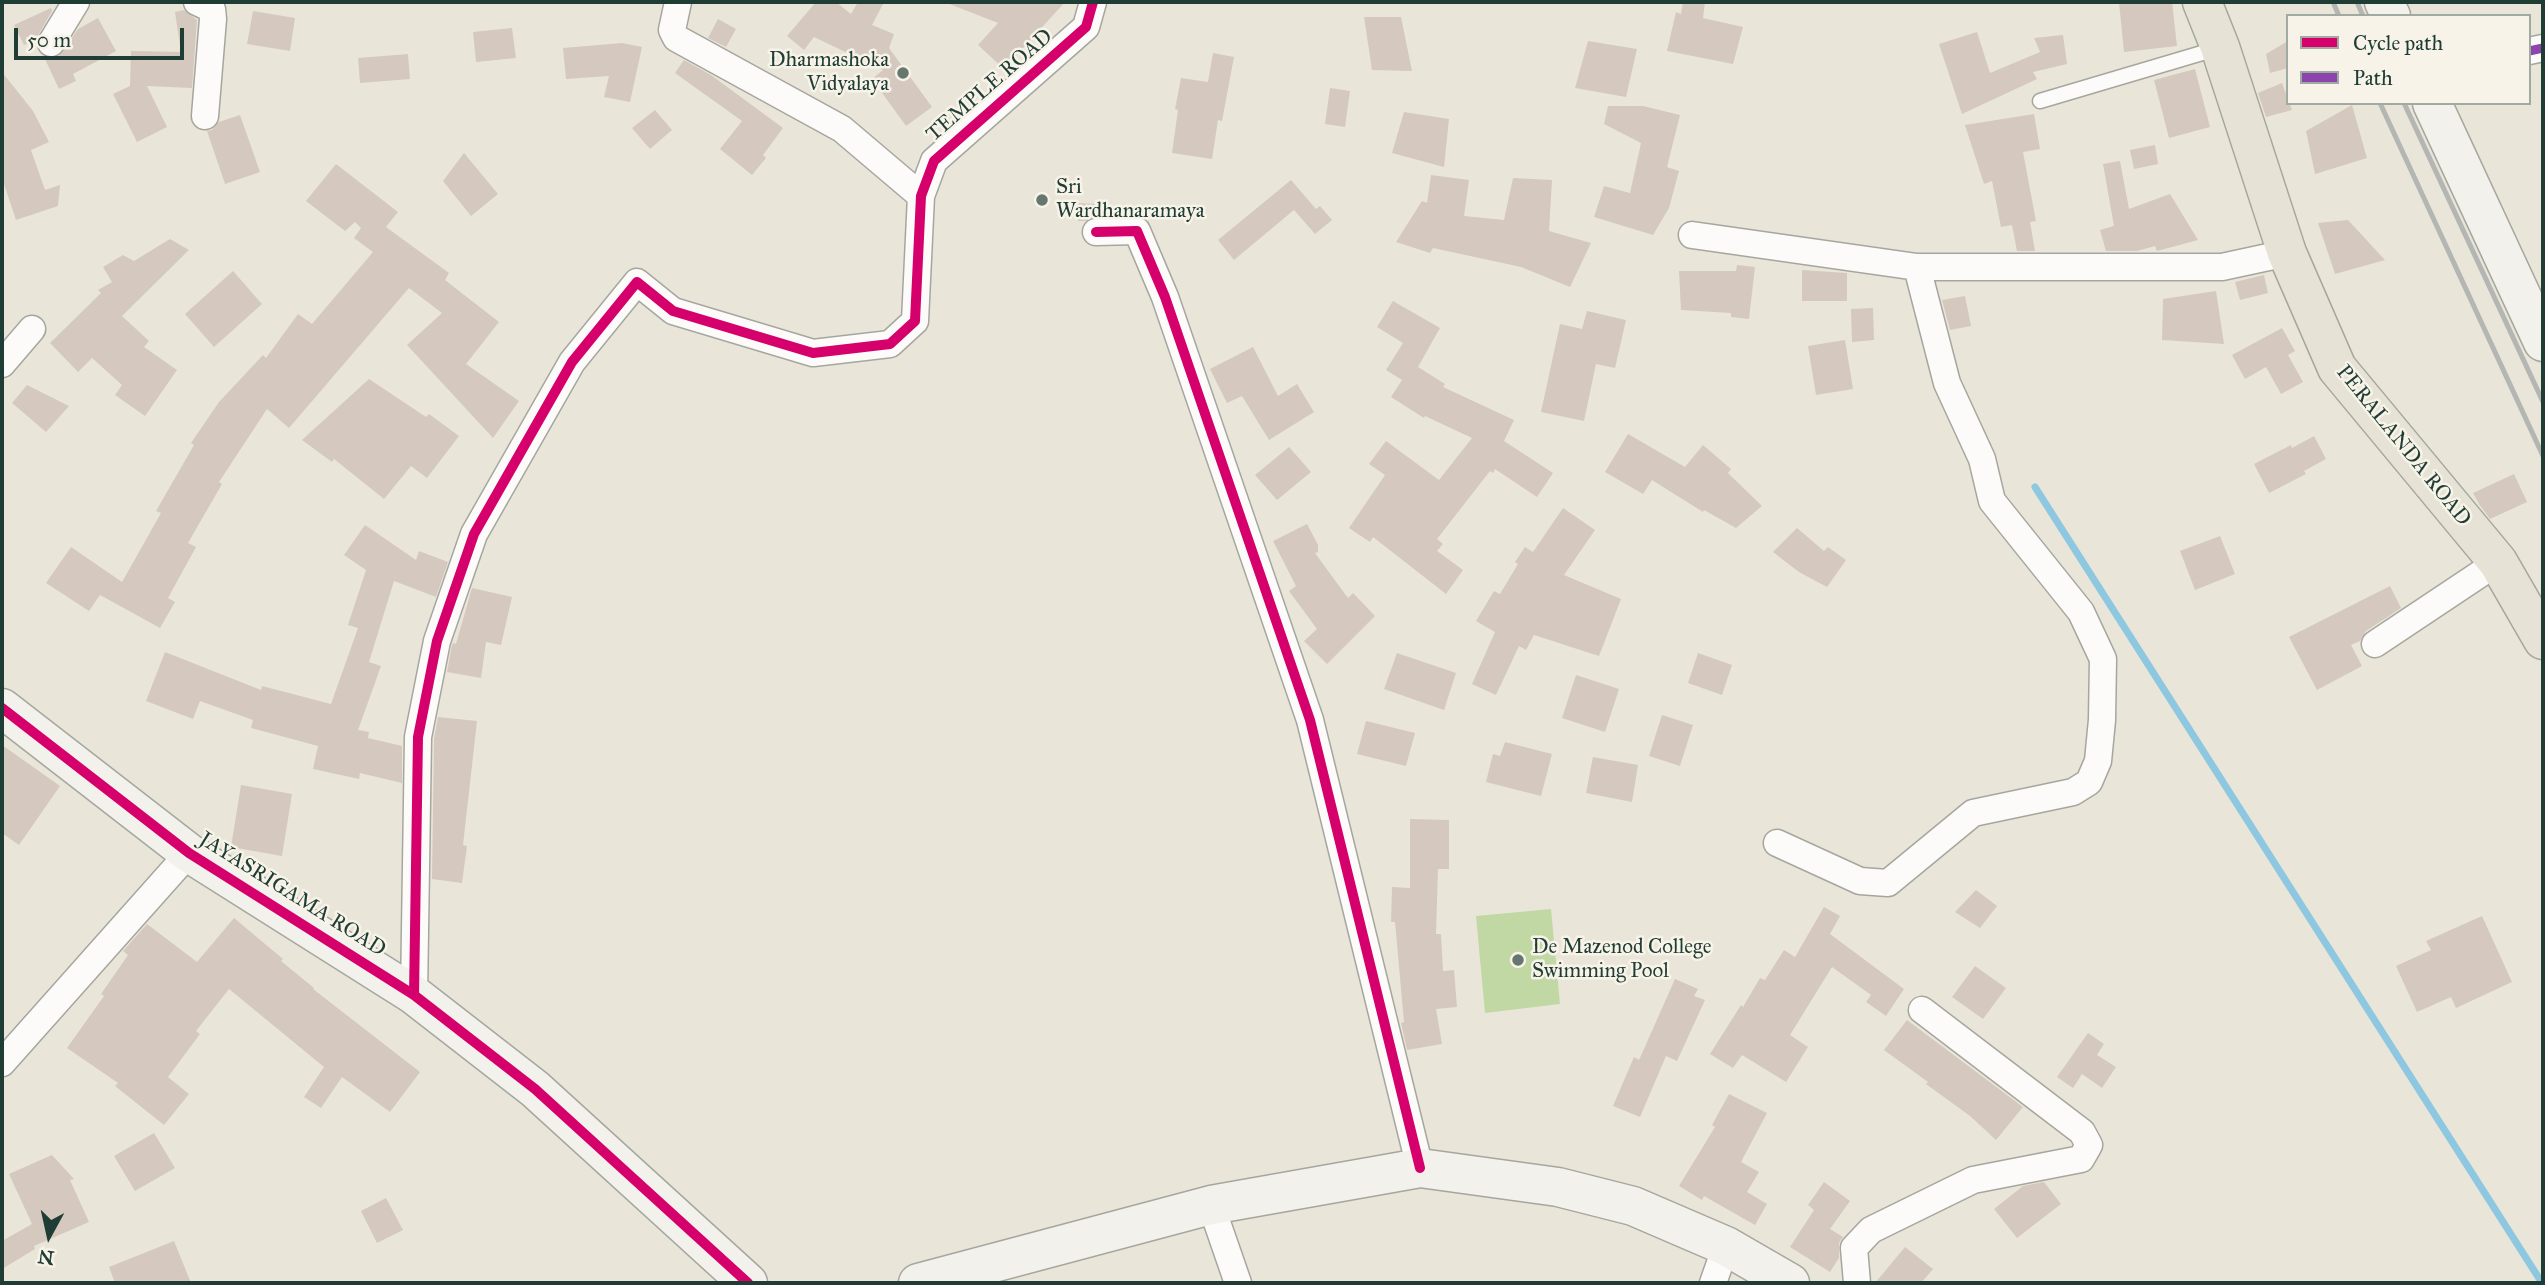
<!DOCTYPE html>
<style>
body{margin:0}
#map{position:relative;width:2545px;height:1285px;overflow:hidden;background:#e9e6d9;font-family:"IM FELL Great Primer",serif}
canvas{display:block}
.frame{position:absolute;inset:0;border:4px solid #1f3d34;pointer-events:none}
.legend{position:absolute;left:2286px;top:14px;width:245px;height:91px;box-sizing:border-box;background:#f7f3e8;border:2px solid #a1aaa0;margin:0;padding:9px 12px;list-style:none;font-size:21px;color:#1f3d34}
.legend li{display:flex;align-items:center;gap:14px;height:35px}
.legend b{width:35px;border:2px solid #a1aaa0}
.north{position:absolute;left:14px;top:1201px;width:70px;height:70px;-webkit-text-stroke:5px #f7f3e8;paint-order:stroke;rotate:188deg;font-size:19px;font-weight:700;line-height:28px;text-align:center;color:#1f3d34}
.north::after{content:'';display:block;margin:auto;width:24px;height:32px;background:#1f3d34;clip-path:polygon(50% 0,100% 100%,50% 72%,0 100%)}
.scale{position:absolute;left:14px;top:28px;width:170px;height:32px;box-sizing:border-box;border:4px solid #1f3d34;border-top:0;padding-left:9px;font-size:21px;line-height:24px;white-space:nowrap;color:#1f3d34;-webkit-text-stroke:5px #f7f3e8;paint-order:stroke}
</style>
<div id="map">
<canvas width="2545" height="1285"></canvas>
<div class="frame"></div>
<ul class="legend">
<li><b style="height:9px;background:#d6006c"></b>Cycle path</li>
<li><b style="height:9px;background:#8e44ad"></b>Path</li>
</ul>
<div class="north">N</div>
<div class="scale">50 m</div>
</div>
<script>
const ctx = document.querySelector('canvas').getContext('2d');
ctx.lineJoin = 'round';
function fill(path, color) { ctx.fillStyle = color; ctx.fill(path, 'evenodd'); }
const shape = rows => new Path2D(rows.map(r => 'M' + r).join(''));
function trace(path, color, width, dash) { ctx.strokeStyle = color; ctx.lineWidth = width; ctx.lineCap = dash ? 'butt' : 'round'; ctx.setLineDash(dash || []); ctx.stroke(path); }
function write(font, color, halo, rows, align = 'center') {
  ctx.font = font + ' "IM FELL Great Primer",serif'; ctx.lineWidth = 5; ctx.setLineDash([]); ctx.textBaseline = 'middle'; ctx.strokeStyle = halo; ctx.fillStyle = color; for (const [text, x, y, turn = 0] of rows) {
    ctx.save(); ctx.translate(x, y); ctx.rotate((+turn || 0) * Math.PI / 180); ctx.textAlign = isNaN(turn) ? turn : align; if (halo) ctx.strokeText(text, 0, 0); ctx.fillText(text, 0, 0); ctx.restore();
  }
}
fill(shape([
 [1551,909,1560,1004,1485,1013,1476,916]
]), '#c2d8a4');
trace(shape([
 [2035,487,2542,1283]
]), '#8ec7e0', 7);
fill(shape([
 [816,2,836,2,851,14,858,2,884,2,872,25,894,34,889,48,932,107,906,126,872,79,883,70,814,37,804,50,787,36],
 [1065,2,1004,69,978,45,998,23,947,3],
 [1683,2,1705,2,1703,18,1743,27,1733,64,1667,51,1676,12,1681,14],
 [2119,2,2172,2,2177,46,2124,52],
 [51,8,52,11,36,39,24,45,14,25],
 [184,10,197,20,192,88,147,86,167,127,137,142,113,94,130,86,131,51,181,52,175,12],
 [253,11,295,18,290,51,247,44],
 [1364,17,1401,17,1412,71,1372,70],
 [98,18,116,51,73,74,76,81,59,89,44,57,51,59,59,56,78,29],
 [718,19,736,29,726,47,708,38],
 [512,28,516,58,476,62,473,32],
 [1977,32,1990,73,2040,52,2034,38,2063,35,2067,64,2033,72,2037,79,1962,114,1939,44],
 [1588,41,1637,49,1626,97,1575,88],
 [2288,41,2288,68,2270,73,2266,54],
 [622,43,642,47,630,102,604,97,609,76,566,79,563,48],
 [1213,53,1234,57,1222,121,1218,120,1212,159,1172,153,1178,110,1175,109,1181,78,1208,82],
 [408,54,410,79,360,83,358,58],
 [684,60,711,75,783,128,763,155,766,158,752,175,720,149,742,121,675,73],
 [2195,69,2210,127,2169,138,2154,80],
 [2,72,33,111,49,142,31,150,45,190,60,185,58,206,16,220,2,178],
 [2282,83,2292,110,2266,117,2258,93],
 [1330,88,1350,91,1345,127,1325,124],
 [2352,105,2367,158,2315,174,2306,131],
 [1608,106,1643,106,1680,115,1667,167,1679,171,1669,208,1653,235,1594,217,1604,186,1630,193,1641,143,1604,124],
 [655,110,672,130,650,149,632,128],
 [1404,112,1449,119,1444,167,1392,153],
 [2034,114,2040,149,2023,152,2036,221,2030,222,2035,251,2017,251,2012,225,2001,227,1992,181,1984,184,1965,125],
 [240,115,260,172,225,184,207,131,212,130,219,122],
 [2155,145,2158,164,2134,169,2130,150],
 [464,153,498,194,471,216,443,181],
 [2120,161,2129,209,2170,194,2198,240,2157,251,2155,246,2137,251,2106,251,2100,230,2114,226,2103,164],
 [336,164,398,212,386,227,449,273,445,280,499,322,466,364,519,401,493,438,407,345,442,313,409,288,289,428,267,409,219,482,222,484,188,543,196,547,168,598,175,602,160,628,100,595,89,611,46,583,71,547,122,582,161,513,156,511,194,445,191,443,219,402,263,355,266,358,298,314,312,324,373,252,354,238,361,228,355,222,345,231,306,201],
 [1431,175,1469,180,1464,216,1504,220,1513,178,1552,180,1549,231,1591,243,1570,287,1521,267,1433,248,1430,253,1396,242,1422,201,1427,203],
 [1291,180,1316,209,1320,206,1332,220,1315,234,1294,210,1234,260,1218,240],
 [1078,203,1097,204,1097,216,1086,221,1078,221],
 [2348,220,2385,260,2335,274,2318,223],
 [170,239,189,250,122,316,149,341,144,347,177,370,145,416,115,395,122,385,92,358,78,372,50,343,101,293,98,290,112,282,103,267,123,255,134,261],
 [1737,265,1755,267,1749,319,1731,317,1731,313,1681,310,1679,271,1736,271],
 [1802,270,1847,273,1847,301,1802,301],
 [233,271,262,304,214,347,185,314],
 [2264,275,2268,293,2240,300,2235,282],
 [2216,291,2224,344,2162,340,2163,299],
 [1965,296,1971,326,1950,330,1942,300],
 [1393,301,1440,328,1418,367,1445,384,1443,387,1514,420,1504,441,1553,473,1537,497,1495,469,1493,473,1490,471,1437,539,1443,544,1437,551,1463,570,1446,594,1373,537,1370,542,1349,528,1385,475,1369,464,1386,441,1439,480,1472,438,1425,416,1424,418,1391,397,1402,380,1386,370,1403,343,1377,327],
 [1873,308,1874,340,1852,342,1851,309],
 [1587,311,1626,320,1615,368,1596,364,1584,421,1541,412,1560,324,1582,329],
 [2282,328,2295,351,2288,355,2303,382,2281,394,2266,367,2245,379,2232,355],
 [1845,340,1853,389,1816,395,1808,346],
 [1253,347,1278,396,1297,384,1314,412,1269,440,1242,396,1227,403,1210,369],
 [369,379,426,417,429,414,459,436,427,478,411,466,384,499,334,459,332,462,302,440],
 [27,385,69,406,46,432,12,403],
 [1628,434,1685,467,1703,445,1731,469,1728,473,1762,506,1736,528,1704,510,1703,512,1652,480,1643,494,1605,472],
 [2314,436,2326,459,2304,471,2306,474,2269,493,2254,464,2291,445,2292,448],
 [1289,447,1311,472,1277,500,1255,475],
 [2514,474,2527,502,2490,519,2479,504,2473,493],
 [1563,508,1595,530,1564,575,1621,599,1599,656,1534,635,1526,650,1519,646,1496,695,1472,684,1495,632,1476,621,1494,591,1500,594,1518,564,1515,562,1525,547,1533,552],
 [1307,524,1318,545,1318,552,1315,553,1348,598,1353,593,1375,616,1327,664,1304,641,1317,629,1289,591,1296,586,1273,541],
 [365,525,416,560,419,551,448,562,436,597,394,581,369,662,381,666,358,730,369,732,368,738,402,746,402,783,360,773,359,779,313,769,318,746,251,728,253,720,200,701,193,719,146,701,165,652,261,690,262,686,331,704,358,628,348,625,366,570,344,555],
 [1797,528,1824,551,1828,547,1846,560,1827,587,1799,572,1773,552],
 [2220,536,2235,574,2195,590,2180,551],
 [2390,586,2401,608,2366,631,2360,641,2351,645,2362,666,2317,690,2289,637],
 [472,588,512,597,501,645,486,642,481,678,447,672,452,645,453,643,456,644],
 [1397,653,1456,673,1444,710,1384,689],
 [1698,653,1732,665,1722,695,1688,683],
 [1576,675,1619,689,1605,732,1562,718],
 [1662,715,1693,725,1680,766,1649,756],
 [438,717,477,721,463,845,467,846,462,883,432,879,434,739],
 [1366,721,1415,733,1406,766,1357,754],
 [1505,742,1552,754,1541,796,1486,782,1493,754,1500,756],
 [2,745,60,786,19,845,2,833],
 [1593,757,1638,765,1632,802,1586,793],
 [241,785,292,794,282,856,231,847],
 [1410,819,1449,820,1449,869,1438,869,1436,934,1441,934,1443,971,1454,970,1457,1007,1436,1009,1442,1044,1407,1050,1401,1023,1404,1022,1395,922,1391,922,1392,887,1410,888],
 [1976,890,1997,906,1980,928,1955,912],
 [1824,907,1840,916,1830,934,1904,989,1886,1016,1866,1002,1871,995,1832,967,1790,1035,1808,1047,1786,1082,1742,1055,1733,1068,1710,1054,1741,1005,1743,1007,1760,978,1765,980,1784,950,1795,957],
 [2482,916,2512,982,2456,1008,2451,997,2417,1012,2396,966,2431,950,2426,941],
 [234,918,283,959,281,961,314,988,313,989,420,1072,390,1112,342,1077,321,1108,304,1097,324,1067,229,989,196,1031,200,1034,168,1077,189,1094,164,1125,115,1086,118,1083,67,1048,104,996,101,994,128,955,123,951,147,924,197,962],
 [1975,966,2006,988,1983,1019,1952,997],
 [1675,979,1698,989,1694,996,1705,1000,1677,1061,1666,1056,1640,1117,1613,1106,1634,1057,1639,1060],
 [1907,1020,2023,1107,1996,1140,1970,1116,1926,1084,1928,1082,1884,1050],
 [2088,1033,2104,1044,2097,1055,2116,1067,2102,1088,2082,1074,2073,1088,2057,1077],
 [1729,1094,1767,1113,1741,1162,1759,1172,1747,1192,1767,1204,1755,1225,1704,1196,1702,1200,1679,1186,1715,1127,1712,1125],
 [154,1133,175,1168,135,1191,114,1156],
 [52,1155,74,1179,70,1180,89,1222,34,1246,35,1249,2,1269,2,1241,32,1224,9,1174],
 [1824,1182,1850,1201,1830,1229,1843,1237,1839,1243,1839,1258,1830,1272,1790,1247,1814,1210,1808,1205],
 [2044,1182,2061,1204,2017,1238,1994,1209,2023,1186],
 [386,1198,403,1230,377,1243,361,1211],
 [174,1241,191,1283,115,1283,109,1267],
 [1905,1247,1933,1269,1921,1283,1875,1283]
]), '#d5c8be');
const lane = shape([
 [2040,101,2219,48]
]);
const street = shape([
 [197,2,212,9,213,19,205,116],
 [678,2,672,30,676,38,842,129,921,196],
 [51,43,76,2],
 [2529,51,2543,48],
 [1096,232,1137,231,1165,297,1310,720,1420,1168],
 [1692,235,1917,267,2222,267,2287,253],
 [2,364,32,329],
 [2375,644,2498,562],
 [1777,843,1860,881,1888,883,1973,813,2073,792,2089,782,2098,761,2102,720,2103,659,2081,612,1992,501,1982,459,1947,383,1917,267],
 [414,995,418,737,437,641,474,534,572,362,637,282,673,311,813,353,890,344,915,321,921,196,934,161,1086,27,1093,2],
 [2,1063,189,853],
 [1211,1205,1238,1283],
 [1713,1283,1726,1246],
 [1857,1283,1854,1248,1871,1230,1973,1180,2081,1159,2089,1145,2082,1132,1922,1010]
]);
const secondary = shape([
 [2384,2,2391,16],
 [2432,103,2543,342],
 [2,708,189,853,414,995,535,1089,748,1283],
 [918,1283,1211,1205,1420,1168,1558,1187,1633,1206,1726,1246,1790,1283]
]);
const primary = shape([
 [2202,2,2220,47,2287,253,2337,368,2498,562,2543,640]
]);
trace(lane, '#a5a79f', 17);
trace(street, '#a5a79f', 29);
trace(secondary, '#a5a79f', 41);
trace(primary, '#a5a79f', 41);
trace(lane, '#fcfbf9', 14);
trace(street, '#fcfbf9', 26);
trace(secondary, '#f3f1eb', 38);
trace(primary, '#e6e2d5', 38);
trace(shape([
 [2333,2,2339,16],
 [2357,2,2363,16],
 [2380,103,2543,456],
 [2404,103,2543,402]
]), '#b3b6b3', 5);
trace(shape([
 [2529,51,2543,48]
]), '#8e44ad', 9, [18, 9]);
trace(shape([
 [1096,232,1137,231,1165,297,1310,720,1420,1168],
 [2,708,189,853,414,995,535,1089,748,1283],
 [414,995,418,737,437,641,474,534,572,362,637,282,673,311,813,353,890,344,915,321,921,196,934,161,1086,27,1093,2]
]), '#d6006c', 10);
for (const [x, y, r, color] of [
 [903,73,7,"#66786e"],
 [1042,200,7,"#66786e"],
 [1518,960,7,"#66786e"]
]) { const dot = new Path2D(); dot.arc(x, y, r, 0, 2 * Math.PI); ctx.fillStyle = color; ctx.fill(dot); trace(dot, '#f7f3e8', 2.5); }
write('21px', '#1f3d34', '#f7f3e8', [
 ["Dharmashoka",889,61,"right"],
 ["Vidyalaya",889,85,"right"],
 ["Sri",1056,188],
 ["Wardhanaramaya",1056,212],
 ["De Mazenod College",1532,948],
 ["Swimming Pool",1532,972]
], 'left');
write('21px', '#1f3d34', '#f7f3e8', [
 ["TEMPLE ROAD",990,86,-41],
 ["PERALANDA ROAD",2403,446,51],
 ["JAYASRIGAMA ROAD",292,895,32]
]);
</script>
